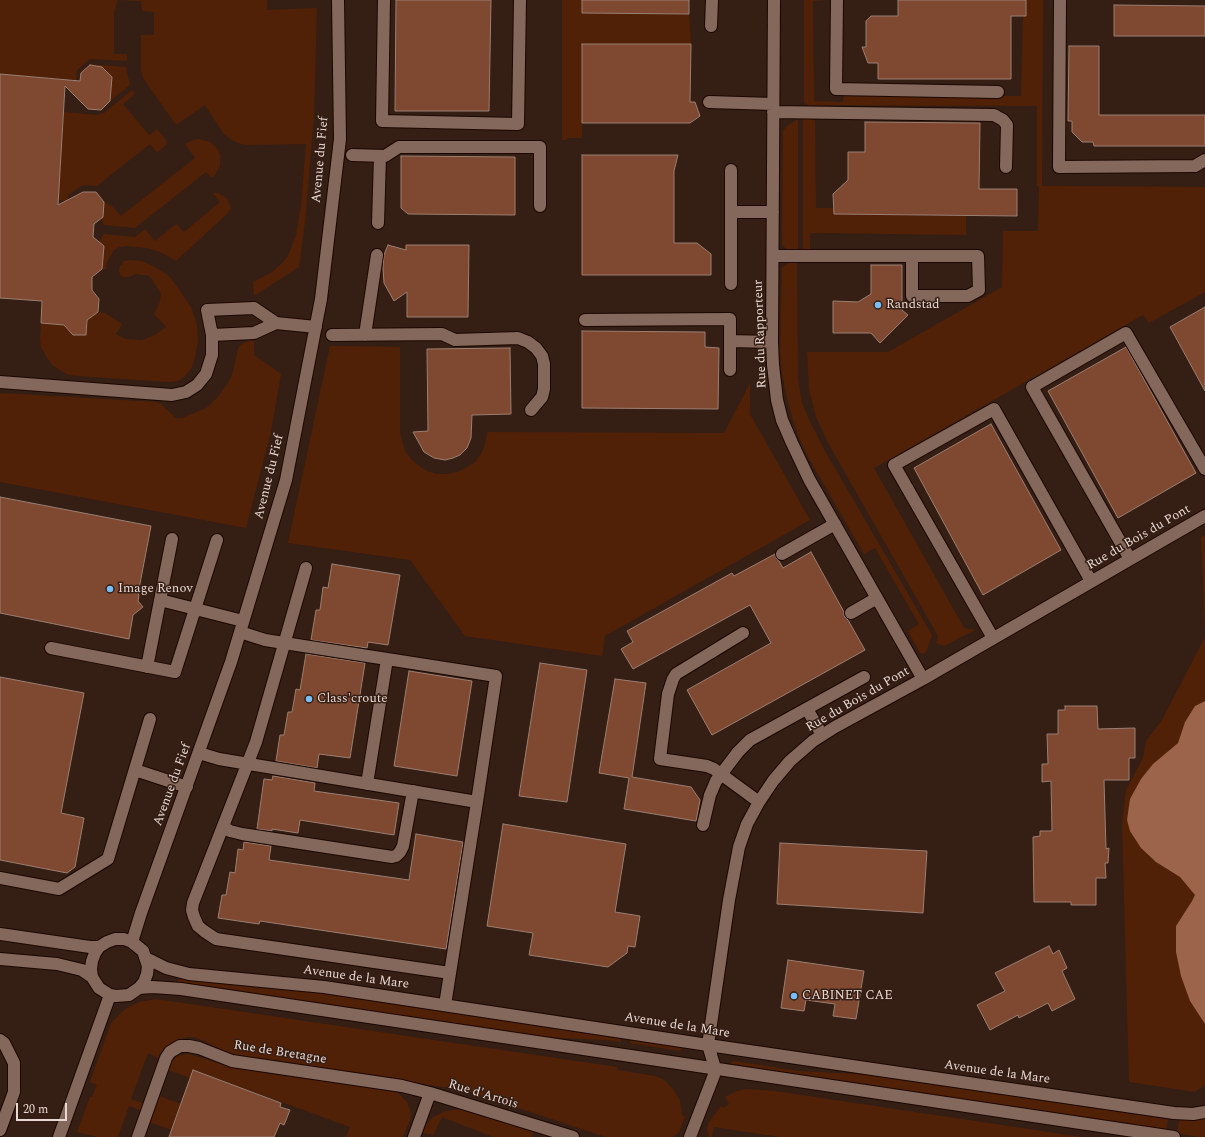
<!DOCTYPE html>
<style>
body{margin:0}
#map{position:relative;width:1205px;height:1137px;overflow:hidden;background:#351e14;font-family:Spectral,serif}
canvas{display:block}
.scale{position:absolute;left:16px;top:1103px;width:51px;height:18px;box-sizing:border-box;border:2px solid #e8d8d1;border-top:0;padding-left:5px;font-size:12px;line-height:14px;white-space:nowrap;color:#e8d8d1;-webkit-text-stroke:3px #351e14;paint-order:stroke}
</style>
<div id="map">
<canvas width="1205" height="1137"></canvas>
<div class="scale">20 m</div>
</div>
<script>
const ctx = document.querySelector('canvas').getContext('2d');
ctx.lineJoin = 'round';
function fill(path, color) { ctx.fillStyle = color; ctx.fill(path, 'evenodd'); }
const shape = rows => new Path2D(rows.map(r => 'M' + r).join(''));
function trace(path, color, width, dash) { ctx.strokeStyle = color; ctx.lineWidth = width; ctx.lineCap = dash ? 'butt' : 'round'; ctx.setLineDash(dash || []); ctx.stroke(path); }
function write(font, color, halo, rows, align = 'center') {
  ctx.font = font + ' Spectral,serif'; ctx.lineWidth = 3; ctx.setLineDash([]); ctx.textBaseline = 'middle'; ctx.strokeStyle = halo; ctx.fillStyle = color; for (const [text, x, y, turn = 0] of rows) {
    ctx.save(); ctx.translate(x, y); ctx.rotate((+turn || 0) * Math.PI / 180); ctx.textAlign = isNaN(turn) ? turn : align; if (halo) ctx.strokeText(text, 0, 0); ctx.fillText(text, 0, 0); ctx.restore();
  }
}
fill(shape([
 [0,0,267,0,267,10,317,8,314,116,305,222,299,267,254,296,253,282,272,272,282,263,288,256,296,235,301,206,306,144,246,145,238,143,230,139,223,133,205,105,176,125,143,78,141,69,141,35,154,35,154,12,142,11,141,1,118,0,114,12,114,54,127,54,127,61,90,59,77,70,76,80,0,74],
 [562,0,582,0,583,13,689,14,691,44,582,44,582,138,567,138,567,140,562,140],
 [804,0,828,0,813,1,814,101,843,102,844,95,1021,96,1023,16,1026,16,1026,0,1043,0,1042,186,1205,187,1205,292,1149,323,1143,315,874,468,964,628,975,630,944,646,936,643,938,636,828,443,816,417,809,389,807,352,888,352,1002,287,1003,231,1038,231,1039,186,1037,186,1037,106,808,105,804,103],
 [90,64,126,67,130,85,110,101,112,77,102,67,90,65,81,73,81,71],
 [132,90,135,94,123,104,149,135,157,129,164,137,167,142,166,145,157,153,150,144,97,186,83,185,68,195,68,201,58,200,64,112,96,115,104,113],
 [798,119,798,251,790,251,785,248,782,244,783,131,787,126],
 [803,119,812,119,815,121,816,208,834,208,834,214,966,216,966,235,810,233,810,251,803,251],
 [199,139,210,142,218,149,220,155,220,166,215,175,212,178,206,172,135,228,104,225,101,218,103,217,104,202,112,206,121,216,195,158,185,144,193,140],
 [213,193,218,193,228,199,231,209,227,214,176,261,160,252,147,248,126,246,120,247,114,250,107,262,106,269,102,269,104,246,99,242,104,234,135,237,145,229,155,241,176,224,184,232,220,202],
 [129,260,142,261,155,267,169,276,181,292,192,309,197,325,198,340,195,358,191,369,184,377,178,381,168,382,78,376,69,375,61,371,52,365,46,356,41,347,40,339,41,323,64,325,73,335,86,335,87,320,98,312,105,313,122,324,116,334,125,339,142,340,155,335,166,327,154,314,160,301,161,294,152,279,147,275,141,275,135,274,129,277,124,277,120,275,119,271,120,266,124,261],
 [791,261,797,261,798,379,802,403,810,422,825,451,932,635,927,650,924,654,920,653,908,631,919,624,875,548,864,554,807,455,795,427,787,398,782,373,780,349,782,268],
 [248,341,254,341,254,355,281,374,271,432,246,528,0,482,0,393,156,402,161,404,176,418,182,418,206,408,217,398,228,383,233,372,238,349,240,345],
 [330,346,400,347,400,431,402,441,405,451,411,459,419,466,427,471,437,474,447,474,457,472,466,468,475,462,481,454,485,445,487,432,724,433,750,383,750,414,810,520,605,636,602,656,465,636,410,560,288,543],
 [1205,535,1205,634,1201,537],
 [1205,637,1205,701,1195,706,1185,722,1178,743,1153,764,1156,862,1180,877,1195,895,1192,901,1176,926,1190,1001,1205,1024,1205,1085,1195,1092,1129,1082,1122,823,1126,790,1143,758,1146,741,1162,720],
 [178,979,217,983,288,987,622,1037,621,1042,606,1040,541,1037,178,983],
 [156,999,617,1067,617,1070,655,1076,663,1079,673,1089,680,1100,682,1115,685,1117,679,1132,673,1137,606,1137,464,1090,239,1057,229,1054,204,1041,195,1037,187,1037,178,1040,171,1044,166,1049,160,1059,148,1053,131,1099,145,1104,143,1111,129,1106,118,1137,97,1137,77,1132,90,1097,92,1097,97,1085,90,1082,111,1023,125,1009,139,1002],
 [631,1039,681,1046,682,1048,680,1051,630,1043],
 [188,1054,196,1056,226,1065,391,1090,398,1093,407,1102,411,1113,410,1120,403,1137,346,1137,350,1127,194,1070,191,1078,168,1070,172,1061,177,1056],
 [734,1061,799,1071,873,1075,1168,1119,1166,1131,731,1065,732,1062],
 [746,1089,775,1091,1082,1137,780,1137,714,1127,712,1137,709,1137,707,1128,709,1122,721,1106,724,1108,729,1104,725,1097,734,1092],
 [159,1096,181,1104,187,1135,149,1122],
 [460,1109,467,1111,533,1132,532,1137,493,1137,442,1117,433,1135,422,1132,428,1122,433,1117,446,1111],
 [1205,1119,1205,1137,1198,1137,1177,1133,1179,1120]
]), '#512107');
fill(shape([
 [1205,701,1205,1024,1190,1001,1181,976,1176,952,1176,926,1192,901,1195,895,1180,877,1156,862,1141,848,1130,831,1127,820,1130,799,1141,779,1153,764,1178,743,1185,722,1195,706]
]), '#9c644a');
const building = shape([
 [396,0,491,0,489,111,395,111,396,0],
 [582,0,689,0,689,14,582,13,582,0],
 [898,0,1026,0,1026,16,1011,16,1011,79,878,79,878,63,868,63,862,47,866,47,866,21,871,16,898,16,898,0],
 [1114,5,1205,6,1205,36,1114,36,1114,5],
 [582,44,691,44,690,102,695,102,700,116,690,123,582,123,582,44],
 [1069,46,1099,46,1099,115,1205,115,1205,146,1094,146,1093,142,1082,142,1072,132,1072,121,1068,121,1069,46],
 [90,65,102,67,112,77,110,101,101,110,88,109,65,86,58,205,83,192,96,192,104,202,103,217,94,224,93,237,104,246,102,269,92,277,92,290,99,299,98,312,87,320,86,335,73,335,64,325,41,323,42,301,0,298,0,74,80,81,81,73,90,65],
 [865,122,980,123,979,189,1017,189,1017,216,834,214,833,194,848,180,848,152,865,152,865,122],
 [582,155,678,155,674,171,674,243,697,243,711,254,711,275,582,275,582,155],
 [401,156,515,157,515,215,408,214,401,208,401,156],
 [388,245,406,250,406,245,469,245,468,317,407,317,407,292,394,301,384,283,383,268,384,255,388,245],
 [871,265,902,265,902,310,908,315,880,343,871,333,833,333,833,301,858,302,871,294,871,265],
 [1205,307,1205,391,1170,327,1205,307],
 [582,331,705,332,705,347,719,348,718,409,582,408,582,331],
 [1126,347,1196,473,1118,518,1048,391,1126,347],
 [510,348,511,414,472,415,471,438,467,448,460,455,453,458,445,460,434,458,424,452,413,432,428,431,427,349,510,348],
 [991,424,1061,550,983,595,914,468,991,424],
 [0,497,151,526,138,594,139,595,138,601,143,607,133,615,129,639,0,613,0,497],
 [811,552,844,612,844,616,848,620,865,650,712,735,687,690,771,643,750,605,633,669,621,649,633,642,627,631,732,573,734,576,775,554,776,558,779,561,783,568,811,552],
 [332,564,400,575,388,645,368,642,367,648,311,640,316,610,320,610,323,587,328,588,332,564],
 [306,654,365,663,350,758,319,754,317,768,276,761,280,735,284,735,288,712,292,712,296,689,300,690,306,654],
 [540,663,587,670,567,802,519,796,540,663],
 [409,671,472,681,457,776,394,766,409,671],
 [0,677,84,693,61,813,84,818,75,867,67,873,0,860,0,677],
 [615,679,646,683,632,777,691,787,700,800,696,821,624,809,629,778,599,773,615,679],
 [1065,706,1097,706,1098,729,1135,728,1135,758,1129,758,1129,780,1104,780,1106,849,1109,848,1108,863,1105,863,1106,878,1096,878,1096,905,1071,905,1071,902,1034,902,1033,837,1040,836,1040,831,1052,831,1051,781,1042,782,1042,764,1048,764,1047,734,1058,734,1058,710,1065,710,1065,706],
 [273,776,315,783,314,791,399,803,394,835,300,820,298,833,272,829,272,831,257,829,264,779,272,780,273,776],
 [503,824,626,844,615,912,640,916,635,947,628,946,627,953,608,967,529,955,533,933,487,926,503,824],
 [416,834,463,842,446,949,260,921,259,924,218,918,222,895,226,895,230,872,235,873,238,849,243,850,244,842,271,846,269,860,409,880,416,834],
 [780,843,927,851,923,913,777,904,780,843],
 [1049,946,1053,954,1059,950,1067,968,1062,971,1075,999,1052,1011,1048,1003,1019,1018,1018,1015,990,1030,977,1005,1005,991,995,973,1049,946],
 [788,960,864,971,856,1019,833,1016,835,1004,806,1000,804,1011,781,1008,788,960],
 [193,1070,281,1103,280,1107,290,1110,284,1125,280,1123,274,1137,169,1137,193,1070]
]);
fill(building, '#7e4930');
trace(building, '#9b7f72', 1);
const minor = shape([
 [384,0,382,121,518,124,520,0],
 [774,0,772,342,773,365,777,400,782,420,792,443,809,479,923,679],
 [837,0,836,89,998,92],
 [1060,0,1059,167,1195,166,1205,160],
 [711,26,712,0],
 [709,102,773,104],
 [773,112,994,115,1003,120,1007,125,1006,167],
 [352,155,385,156,399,147,540,147,540,206],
 [731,170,731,284],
 [731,212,773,212],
 [378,223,380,156],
 [773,256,978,256,979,290,968,296,912,296,912,256],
 [585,320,730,319,730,341],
 [212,335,207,310,254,308,276,323],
 [332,335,442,334,455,340,518,338,528,342,536,348,542,356,544,364,544,389,542,397,531,410],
 [365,335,377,255],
 [730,370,730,341,772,342],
 [0,382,172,395,186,392,197,385,206,374,212,355,212,335,254,333,276,323,316,327],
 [782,554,835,524],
 [1130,559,1032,387,1126,333,1205,469],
 [306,568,256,742,193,903,192,910,194,917,198,926,204,931,216,939,450,973],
 [160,600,243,621],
 [851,613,877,598],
 [240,632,265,640,387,659,367,784],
 [743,633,676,674,673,679,668,694,660,759,707,766,714,769,759,802],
 [993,638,894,465,994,409,1091,581],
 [51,648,175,672,217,540],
 [387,659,496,676,477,802],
 [147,667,172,539],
 [807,709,822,735],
 [199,753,219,759,477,802,445,1005],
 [135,770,187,787],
 [703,825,710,795,716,781,738,752,750,740,864,677],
 [223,827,230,831,242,834,392,857,396,856,400,852,403,846,413,791],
 [0,878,59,889,108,859,150,719],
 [0,934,90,947,99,947,107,942,115,939,124,939,132,942,143,951,148,966,147,974,144,982,139,988,129,995,116,996,110,995,99,988,92,977,91,969,92,961,95,953,99,947],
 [132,942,141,913,231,662,286,480,321,299,340,139,338,0],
 [146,958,166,968,189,974,324,987,708,1045,1174,1113,1193,1114,1205,1112],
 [0,959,57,964,82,970,92,977],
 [139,988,153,987,181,989,1174,1137],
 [0,1040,4,1043,14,1063,14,1092,0,1130],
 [59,1137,110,995],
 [138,1137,166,1058,170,1052,180,1046,189,1046,199,1048,232,1061,402,1086,430,1093],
 [414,1137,430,1093,573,1137],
 [690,1137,714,1075,715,1068,708,1045,729,900,739,847,747,824,759,802,773,781,790,761,813,741,835,727,923,679,1205,516]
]);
trace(minor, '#1c0701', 14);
trace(minor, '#83685b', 12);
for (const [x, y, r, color] of [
 [878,305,4,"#78bff7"],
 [110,589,4,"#78bff7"],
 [309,699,4,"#78bff7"],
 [794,996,4,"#78bff7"]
]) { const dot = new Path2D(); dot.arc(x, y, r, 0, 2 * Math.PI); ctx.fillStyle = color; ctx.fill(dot); trace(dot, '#351e14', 1.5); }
write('13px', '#e8d8d1', '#351e14', [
 ["Avenue du Fief",321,160,-85],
 ["Rue du Rapporteur",761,334,-92],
 ["Avenue du Fief",270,477,-76],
 ["Rue du Bois du Pont",1139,538,-30],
 ["Rue du Bois du Pont",858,700,-30],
 ["Avenue du Fief",173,785,-70],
 ["Avenue de la Mare",356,978,8],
 ["Avenue de la Mare",677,1026,9],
 ["Rue de Bretagne",280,1053,9],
 ["Avenue de la Mare",997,1073,8],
 ["Rue d'Artois",483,1095,17]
]);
write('13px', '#e8d8d1', '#351e14', [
 ["Randstad",886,305],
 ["Image Renov",118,589],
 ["Class'croute",317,699],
 ["CABINET CAE",802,996]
], 'left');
</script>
